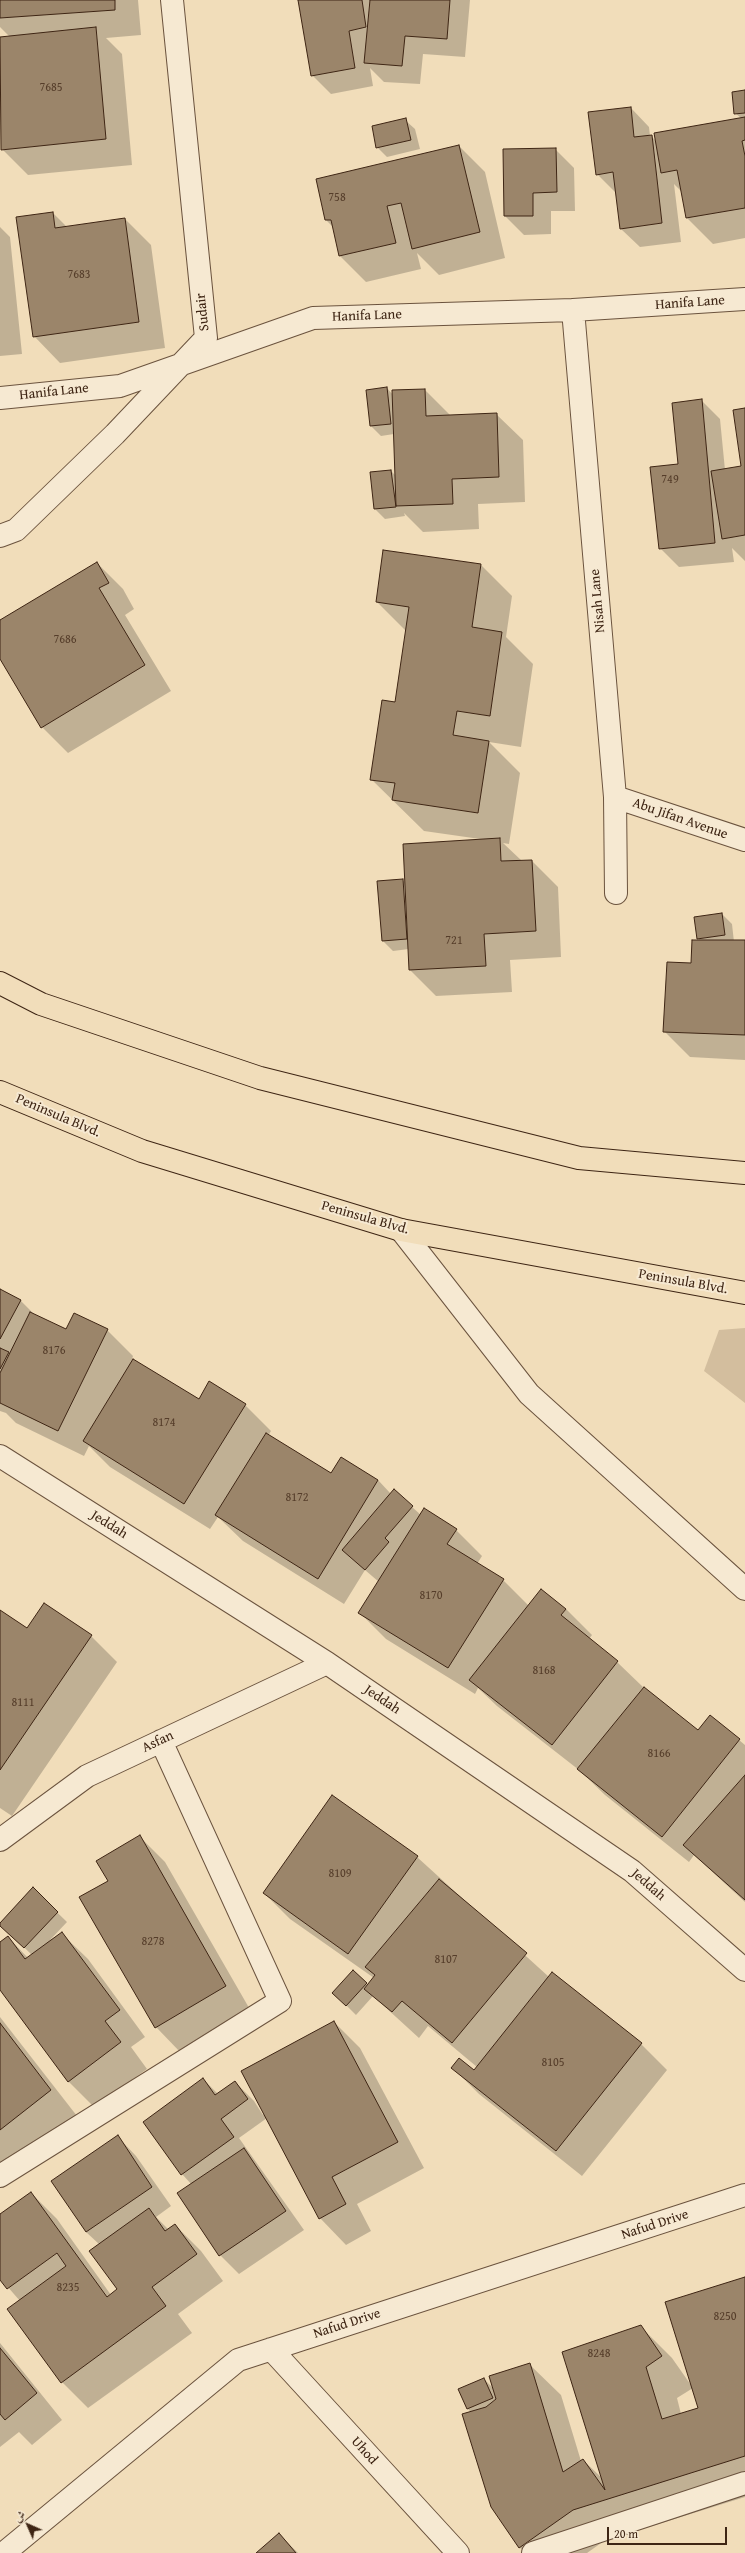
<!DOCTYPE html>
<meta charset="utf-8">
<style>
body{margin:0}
#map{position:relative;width:745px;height:2553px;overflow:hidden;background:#f1ddba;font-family:"Gentium Book Plus",Amiri,serif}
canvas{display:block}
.north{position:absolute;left:8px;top:2505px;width:40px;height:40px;-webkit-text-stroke:3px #f6e9d2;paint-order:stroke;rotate:315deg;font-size:11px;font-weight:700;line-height:16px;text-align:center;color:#3e2514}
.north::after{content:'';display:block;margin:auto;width:14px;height:18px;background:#3e2514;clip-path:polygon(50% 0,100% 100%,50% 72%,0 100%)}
.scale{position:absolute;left:607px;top:2527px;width:120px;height:18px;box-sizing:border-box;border:2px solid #3e2514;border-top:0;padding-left:5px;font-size:12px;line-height:14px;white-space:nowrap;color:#3e2514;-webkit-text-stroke:3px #f6e9d2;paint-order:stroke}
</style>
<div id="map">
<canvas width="745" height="2553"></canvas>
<div class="north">ش</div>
<div class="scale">20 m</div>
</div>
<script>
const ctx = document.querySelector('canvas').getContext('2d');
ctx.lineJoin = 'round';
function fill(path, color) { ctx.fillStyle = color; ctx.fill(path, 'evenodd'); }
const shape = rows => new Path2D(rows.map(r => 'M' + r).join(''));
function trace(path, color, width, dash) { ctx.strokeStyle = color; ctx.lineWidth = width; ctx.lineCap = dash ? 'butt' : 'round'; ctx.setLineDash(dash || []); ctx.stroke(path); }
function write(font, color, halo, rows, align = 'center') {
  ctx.font = font + ' "Gentium Book Plus",serif'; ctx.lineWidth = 4; ctx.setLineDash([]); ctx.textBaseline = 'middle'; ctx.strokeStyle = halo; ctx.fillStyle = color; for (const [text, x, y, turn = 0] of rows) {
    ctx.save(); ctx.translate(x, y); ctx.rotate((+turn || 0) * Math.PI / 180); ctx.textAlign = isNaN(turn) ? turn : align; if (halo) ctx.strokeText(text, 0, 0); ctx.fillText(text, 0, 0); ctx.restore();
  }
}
fill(shape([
 [745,1328,745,1403,704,1371,719,1330]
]), '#d3be9e');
fill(shape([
 [0,0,138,0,141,35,106,38,122,54,132,165,28,175,2,149,0,38,10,37,0,27],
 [299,0,470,0,465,57,423,54,420,84,384,82,370,68,373,86,331,94,312,75],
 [745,91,745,238,713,244,687,218,683,193,674,184,681,242,640,247,621,229,616,193,597,174,631,108,649,127,650,136,657,141,741,118,735,113],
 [405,120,415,129,420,149,387,157,377,147],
 [459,146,485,172,505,258,439,275,417,253,421,269,366,282,340,256,333,227,326,220],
 [555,149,574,168,575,211,551,211,551,234,524,235,505,216],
 [53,213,67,227,125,219,151,245,165,348,60,363,34,336],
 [0,227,10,237,22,354,0,356],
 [387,388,393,395,425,390,451,416,496,414,523,440,525,502,478,504,479,529,423,532,404,513,405,516,385,519,375,509,371,473,391,471,396,476,394,434,381,436,371,426],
 [701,400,720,419,725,470,743,467,745,409,745,561,732,548,734,562,679,567,660,548,679,465],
 [384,551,481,565,512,596,506,637,533,664,521,747,489,742,520,773,509,844,503,843,522,861,532,861,558,887,561,957,510,960,512,992,436,996,410,970,409,949,393,951,383,941,403,880,406,883,480,839,424,831,371,779,396,704,406,631,377,602],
 [97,563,123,589,134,609,125,615,171,691,68,753,42,727,0,657,0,621],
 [722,914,732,924,734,942,745,942,745,1060,690,1057,664,1031,692,964,700,941,698,938],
 [0,1290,21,1301,35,1315,66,1330,107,1330,133,1356,132,1359,199,1400,245,1405,271,1431,268,1436,332,1474,378,1480,391,1494,412,1507,421,1515,456,1530,482,1556,477,1564,503,1580,529,1606,566,1609,592,1635,589,1639,617,1662,643,1687,698,1731,739,1740,745,1745,745,1902,694,1855,689,1862,605,1795,579,1770,497,1706,478,1688,475,1694,386,1639,360,1613,379,1582,365,1570,344,1604,243,1541,218,1517,210,1529,110,1467,89,1446,84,1456,16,1423,6,1413,0,1411],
 [0,1611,27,1629,91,1636,117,1662,12,1816,0,1808],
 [139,1836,165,1862,252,2013,182,2054,156,2027,80,1898,109,1881],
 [417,1857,549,1977,641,2044,667,2070,582,2176,479,2094,453,2068,474,2071,477,2067,428,2026,419,2038,373,1996,356,2015,343,2002,353,1971,368,1986,374,1978,290,1919,264,1893],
 [33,1889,67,1922,50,1940,61,1933,88,1959,145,2037,131,2047,147,2069,94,2107,68,2081,0,1989,0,1943,8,1937,28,1958,32,1955,0,1924],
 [0,2017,77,2116,8,2170,0,2162],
 [334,2022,360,2048,424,2168,357,2204,371,2231,346,2245,320,2218,267,2118,239,2138,304,2230,239,2274,220,2255,192,2185,182,2174,203,2079,218,2094,235,2082,254,2101,263,2115],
 [118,2137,136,2156,171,2206,156,2217,169,2230,175,2225,201,2251,223,2281,178,2314,192,2333,88,2408,62,2382,20,2301,0,2278,0,2216,31,2193,57,2219,111,2295,119,2290,100,2245,86,2232,53,2181],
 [745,2278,745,2497,604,2541,587,2553,526,2553,519,2547,471,2412,468,2409,484,2379,494,2389,529,2364,561,2395,581,2461,583,2460,603,2479,641,2327,672,2358,693,2388,677,2398,681,2414,699,2408],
 [0,2343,62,2420,32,2445,19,2432,0,2447],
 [279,2534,298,2553,257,2553]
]), '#0003');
const building = shape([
 [0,0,115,0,115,10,0,18,0,0],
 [298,0,362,0,366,27,349,31,355,68,311,76,298,0],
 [370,0,450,0,447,39,405,36,402,66,364,63,370,0],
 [96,27,106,139,1,150,0,37,96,27],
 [745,90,745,113,734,114,732,92,745,90],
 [631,107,634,137,652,135,662,223,620,229,613,172,596,175,588,112,631,107],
 [745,117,745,140,742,141,745,156,745,208,686,218,677,170,661,173,654,133,745,117],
 [406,118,411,140,376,148,372,126,406,118],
 [459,145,480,232,412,249,401,203,387,206,396,243,339,256,331,220,325,220,316,179,459,145],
 [556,148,557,192,533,193,533,216,504,216,503,149,556,148],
 [53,212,55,228,125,218,139,322,33,337,16,217,53,212],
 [387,387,391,424,370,426,366,390,387,387],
 [425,389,426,416,497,413,499,477,452,479,453,504,396,506,392,390,425,389],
 [702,399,715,543,659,549,650,467,678,464,672,403,702,399],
 [745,408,745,535,722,539,711,471,741,466,733,410,745,408],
 [391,470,396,507,374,509,370,472,391,470],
 [383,550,481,564,472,627,502,632,490,716,457,711,453,735,489,741,478,813,392,800,395,783,370,780,382,700,395,702,409,607,376,602,383,550],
 [97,562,109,583,99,588,145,665,41,728,0,659,0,620,97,562],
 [500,838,501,861,532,860,536,931,484,934,486,966,409,970,403,844,500,838],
 [403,879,407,939,382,941,377,881,403,879],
 [722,913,725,935,697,939,694,917,722,913],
 [692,940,745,940,745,1035,663,1032,667,962,691,963,692,940],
 [0,1289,21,1300,0,1339,0,1289],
 [30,1312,66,1329,74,1313,108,1329,58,1431,0,1403,0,1373,30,1312],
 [0,1348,9,1352,0,1369,0,1348],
 [133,1359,199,1399,209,1381,246,1404,184,1504,83,1441,133,1359],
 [266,1433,331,1473,341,1457,378,1480,318,1579,215,1515,266,1433],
 [394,1489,413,1506,385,1538,389,1542,365,1570,342,1550,394,1489],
 [424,1508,457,1529,447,1544,504,1579,448,1668,358,1613,424,1508],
 [541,1589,566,1609,561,1615,618,1661,552,1745,469,1680,541,1589],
 [44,1603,92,1635,0,1770,0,1610,27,1628,44,1603],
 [644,1687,698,1730,710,1715,740,1739,662,1837,577,1769,644,1687],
 [745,1775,745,1900,683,1845,745,1775],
 [332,1795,418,1856,348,1954,263,1893,332,1795],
 [140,1835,226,1986,155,2028,79,1897,108,1881,96,1861,140,1835],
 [439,1879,527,1953,452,2043,402,2001,392,2012,364,1989,375,1975,365,1967,439,1879],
 [33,1887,58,1912,24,1948,0,1926,0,1923,33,1887],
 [62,1932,120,2010,105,2021,121,2042,68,2082,0,1990,0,1942,8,1936,25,1959,62,1932],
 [353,1970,367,1983,346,2006,332,1993,353,1970],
 [552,1972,642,2043,556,2151,451,2068,459,2058,474,2070,552,1972],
 [334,2021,398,2142,332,2177,346,2204,319,2219,241,2071,334,2021],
 [0,2023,51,2090,0,2130,0,2023],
 [203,2078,215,2095,235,2081,248,2099,221,2119,234,2137,181,2175,143,2122,203,2078],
 [118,2135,152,2187,86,2232,51,2181,118,2135],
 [244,2148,286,2211,219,2256,177,2193,244,2148],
 [31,2192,107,2297,117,2289,89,2251,149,2208,165,2231,175,2224,197,2254,152,2287,166,2306,61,2383,7,2309,66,2266,57,2253,7,2289,0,2280,0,2214,31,2192],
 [745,2277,745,2456,573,2510,519,2548,491,2507,462,2414,486,2407,496,2399,489,2376,530,2363,563,2472,583,2459,605,2490,562,2352,641,2325,662,2356,646,2367,662,2419,698,2408,665,2302,745,2277],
 [0,2348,37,2393,5,2420,0,2414,0,2348],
 [484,2378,493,2398,467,2409,458,2389,484,2378],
 [279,2533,296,2553,256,2553,279,2533]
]);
fill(building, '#9b856a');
trace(building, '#3e2514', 1);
const minor = shape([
 [573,310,615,797,616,893],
 [0,398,120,386,313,318,573,310,745,299],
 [0,536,16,530,115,434,206,338,172,0],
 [615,797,745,840],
 [401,1230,529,1394,745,1589],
 [0,1456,327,1663,632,1871,745,1970],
 [0,1840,87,1776,327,1663],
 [0,2176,280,2001,161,1741],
 [271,2349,458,2553],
 [4,2553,238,2360,745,2195],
 [533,2553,745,2483]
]);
const major = shape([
 [0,983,41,1004,260,1078,579,1158,745,1173],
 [0,1092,142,1151,401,1230,745,1293]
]);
trace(minor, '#6b533e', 24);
trace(major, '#3e2514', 24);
trace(minor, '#f6e9d2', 22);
trace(major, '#f1ddba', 22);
write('12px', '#553d2a', null, [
 ["7685",51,88],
 ["758",337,198],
 ["7683",79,275],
 ["749",670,480],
 ["7686",65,640],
 ["721",454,941],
 ["8176",54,1351],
 ["8174",164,1423],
 ["8172",297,1498],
 ["8170",431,1596],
 ["8168",544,1671],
 ["8111",23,1703],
 ["8166",659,1754],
 ["8109",340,1874],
 ["8278",153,1942],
 ["8107",446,1960],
 ["8105",553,2063],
 ["8235",68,2288],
 ["8250",725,2317],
 ["8248",599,2354]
]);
write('14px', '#3e2514', '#f6e9d2', [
 ["Hanifa Lane",690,303,-4],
 ["Sudair",203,312,-96],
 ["Hanifa Lane",367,316,-2],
 ["Hanifa Lane",54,392,-6],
 ["Nisah Lane",598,601,-95],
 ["Abu Jifan Avenue",680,819,19],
 ["Peninsula Blvd.",58,1116,23],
 ["Peninsula Blvd.",365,1218,16],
 ["Peninsula Blvd.",683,1282,10],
 ["Jeddah",109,1525,32],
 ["Jeddah",382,1700,34],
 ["Asfan",158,1742,-25],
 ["Jeddah",648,1885,41],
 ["Nafud Drive",655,2225,-18],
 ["Nafud Drive",347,2324,-18],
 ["Uhod",364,2451,48]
]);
</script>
